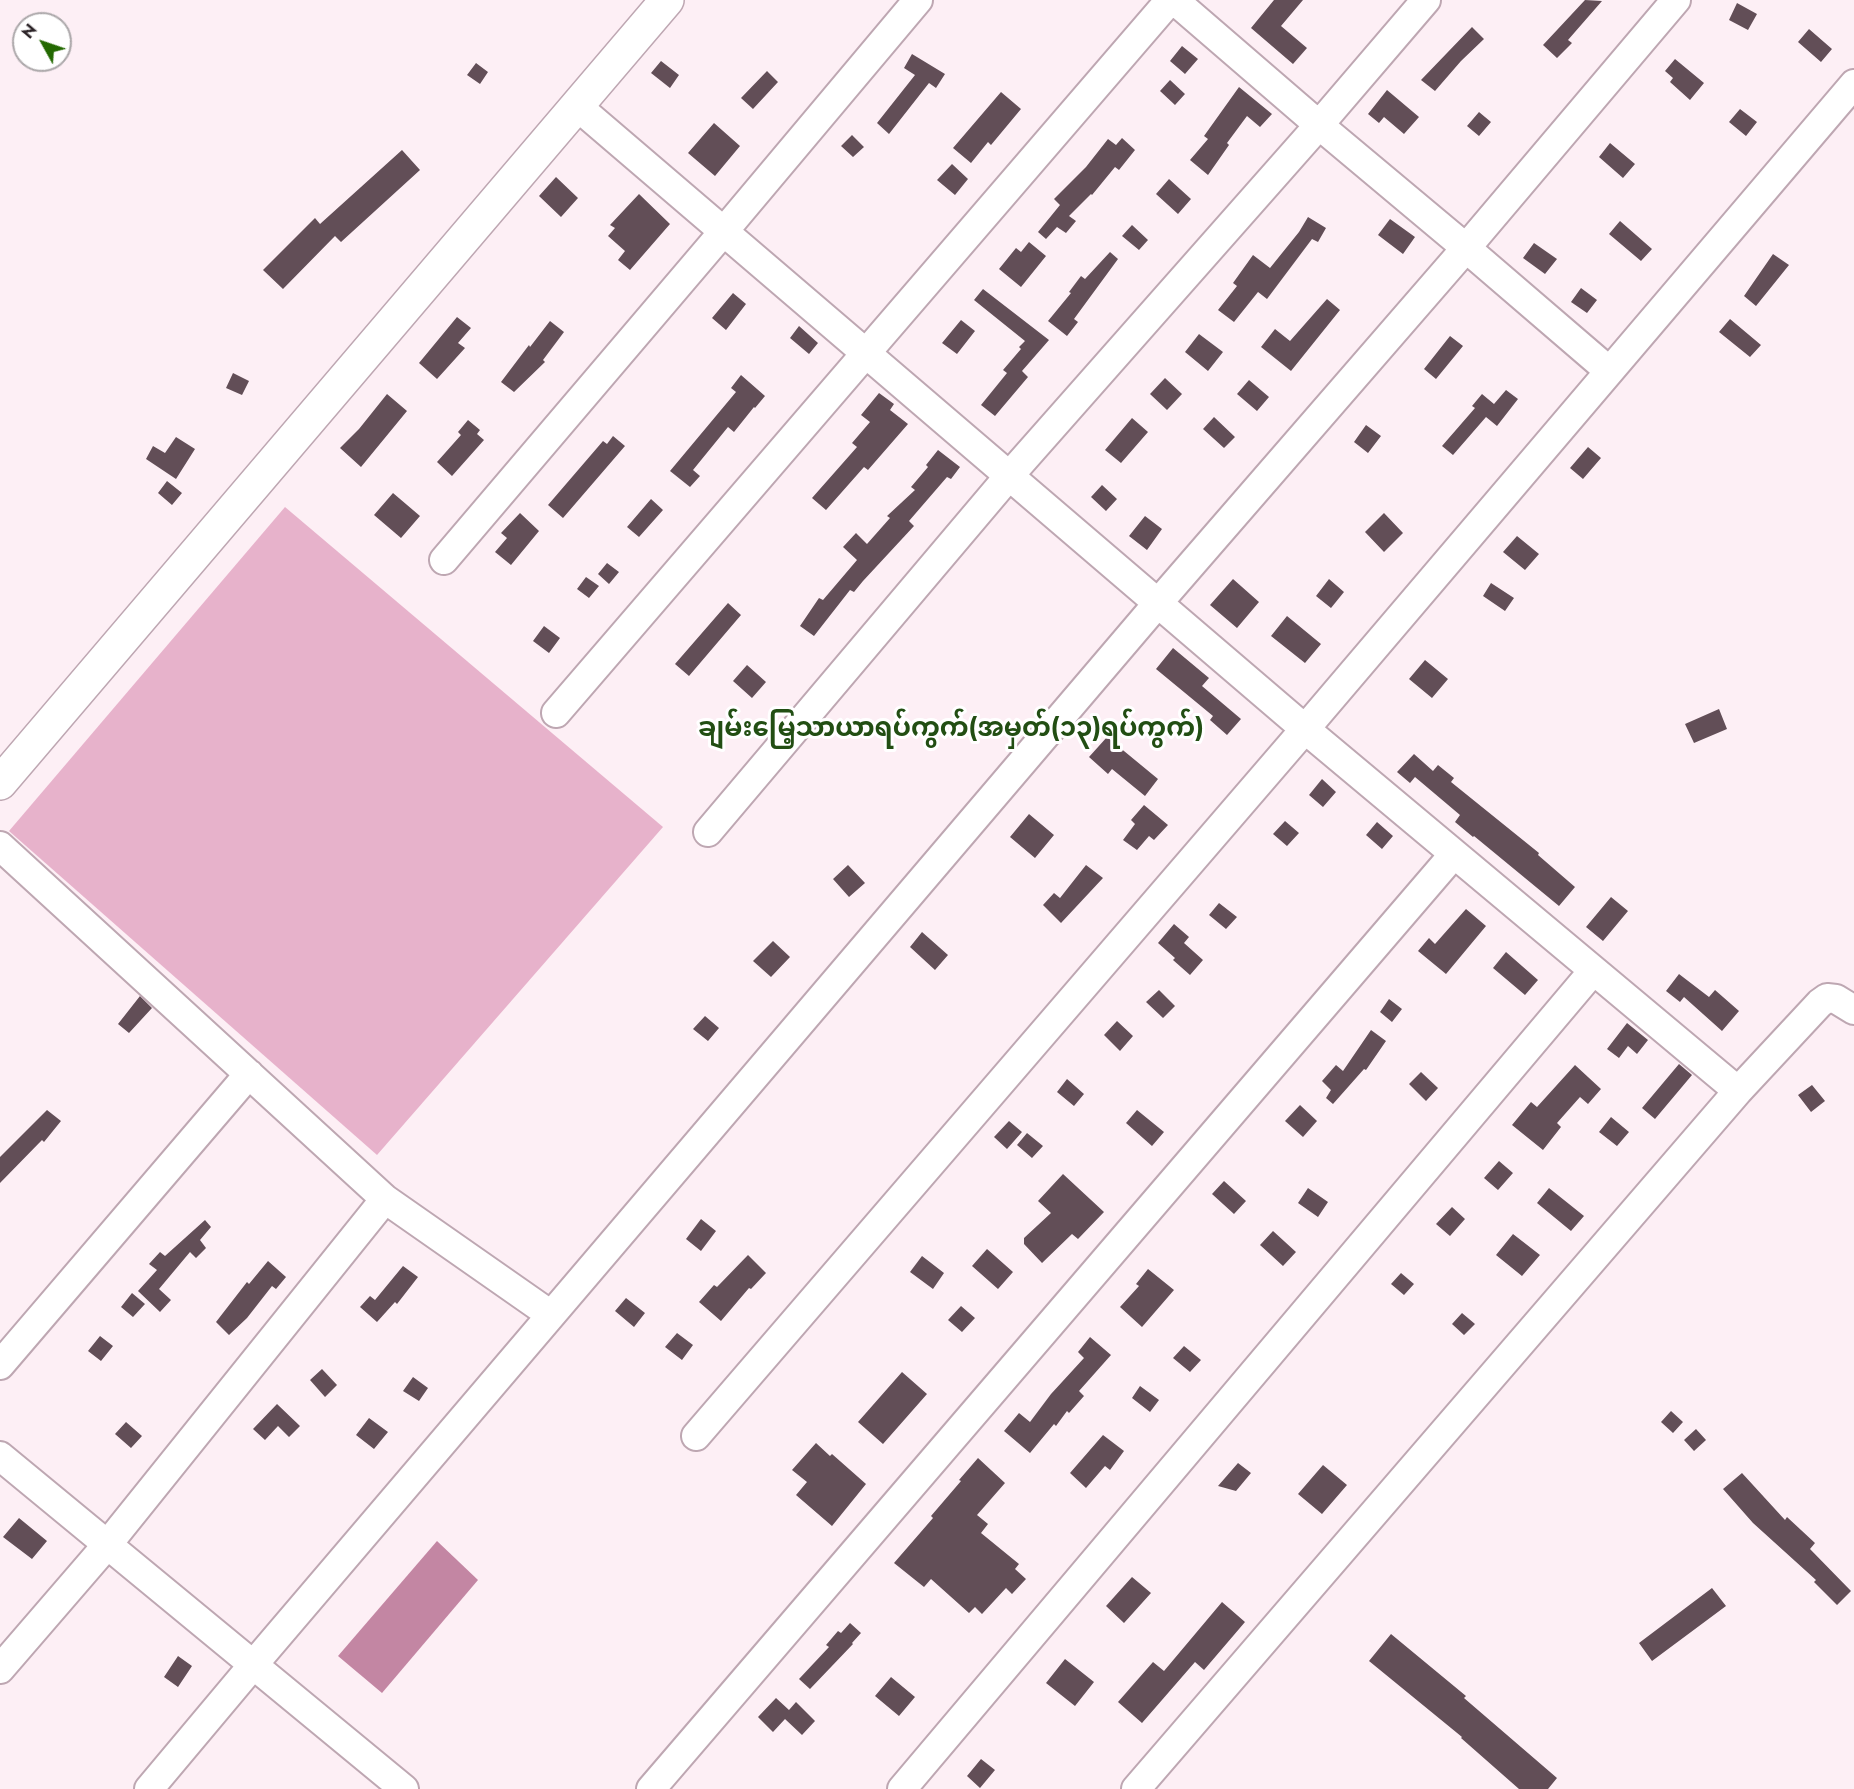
<!DOCTYPE html>
<meta charset="utf-8">
<style>
body{margin:0}
#map{position:relative;width:1854px;height:1789px;overflow:hidden;background:#fdeff5;font-family:Jost,sans-serif}
canvas{display:block}
.north{position:absolute;left:12px;top:12px;width:60px;height:60px;box-sizing:border-box;background:#fff;border:2px solid #aba7a9;border-radius:50%;rotate:310deg;font-size:16px;font-weight:700;line-height:24px;text-align:center;color:#2c2428}
.north::after{content:'';display:block;margin:auto;width:21px;height:27px;background:#236901;clip-path:polygon(50% 0,100% 100%,50% 72%,0 100%)}
</style>
<div id="map">
<canvas width="1854" height="1789"></canvas>
<div class="north">N</div>
</div>
<script>
const ctx = document.querySelector('canvas').getContext('2d');
ctx.lineJoin = 'round';
function fill(path, color) { ctx.fillStyle = color; ctx.fill(path, 'evenodd'); }
const shape = rows => new Path2D(rows.map(r => 'M' + r).join(''));
function trace(path, color, width, dash) { ctx.strokeStyle = color; ctx.lineWidth = width; ctx.lineCap = dash ? 'butt' : 'round'; ctx.setLineDash(dash || []); ctx.stroke(path); }
function write(font, color, halo, rows, align = 'center') {
  ctx.font = font + ' Jost,"Noto Sans Myanmar",sans-serif'; ctx.lineWidth = 6; ctx.setLineDash([]); ctx.textBaseline = 'middle'; ctx.strokeStyle = halo; ctx.fillStyle = color; for (const [text, x, y, turn = 0] of rows) {
    ctx.save(); ctx.translate(x, y); ctx.rotate((+turn || 0) * Math.PI / 180); ctx.textAlign = isNaN(turn) ? turn : align; if (halo) ctx.strokeText(text, 0, 0); ctx.fillText(text, 0, 0); ctx.restore();
  }
}
fill(shape([
 [285,507,663,827,377,1155,9,831]
]), '#e7b2cb');
fill(shape([
 [437,1541,478,1580,382,1693,338,1656]
]), '#c386a3');
fill(shape([
 [1274,0,1303,0,1281,26,1307,48,1293,64,1251,28],
 [1585,0,1602,1,1568,40,1572,43,1557,58,1543,45],
 [1737,3,1757,14,1748,30,1729,20],
 [1472,27,1484,39,1461,61,1435,91,1421,80],
 [1809,29,1832,49,1821,62,1798,42],
 [1182,46,1198,59,1185,74,1170,61],
 [912,54,945,74,936,88,929,83,889,134,877,123,915,75,904,68],
 [1675,59,1704,83,1690,100,1670,82,1673,78,1665,71],
 [661,61,679,75,670,88,651,73],
 [476,63,488,72,480,84,467,75],
 [767,71,778,82,753,109,741,98],
 [1170,80,1185,94,1175,105,1160,91],
 [1239,87,1272,114,1260,127,1247,116,1227,143,1229,145,1208,175,1190,160,1208,139,1204,136],
 [1387,90,1419,117,1404,134,1384,117,1379,123,1368,114],
 [1001,92,1021,109,991,145,988,142,971,163,953,148],
 [1740,109,1757,122,1746,136,1729,122],
 [1479,112,1491,122,1479,136,1467,126],
 [714,123,740,146,715,176,688,153],
 [852,135,864,147,853,157,841,146],
 [1122,138,1135,150,1119,170,1115,167,1092,195,1091,194,1069,216,1076,221,1066,233,1057,227,1046,239,1038,232,1060,205,1054,199,1086,167,1108,139,1116,145],
 [1610,143,1635,164,1623,178,1599,157],
 [402,150,420,170,341,242,335,236,283,289,263,270,315,218,320,224],
 [952,164,968,179,955,195,937,180],
 [556,177,578,198,561,217,539,196],
 [1169,179,1191,199,1178,214,1156,194],
 [639,194,670,224,630,270,618,260,625,251,608,236,615,228,610,225],
 [1308,217,1326,228,1318,242,1312,239,1267,299,1258,292,1234,322,1218,310,1237,286,1233,283,1253,255,1270,268,1299,232],
 [1390,219,1415,237,1403,254,1378,235],
 [1620,221,1652,249,1641,261,1609,234],
 [1132,225,1148,240,1139,250,1122,236],
 [1029,242,1046,256,1021,287,999,269,1016,248,1021,252],
 [1534,243,1557,259,1545,274,1523,258],
 [1110,252,1118,259,1074,319,1078,322,1067,336,1048,321,1071,293,1069,292,1081,276,1085,279],
 [1773,254,1789,265,1756,306,1744,296],
 [1581,288,1597,300,1587,313,1571,302],
 [983,289,1049,340,1022,371,1028,377,995,416,981,405,1007,373,1003,370,1021,349,1019,347,1025,341,974,300],
 [733,293,746,304,726,330,712,318],
 [1327,299,1340,310,1291,371,1261,347,1275,329,1290,341],
 [457,317,471,328,458,343,465,348,437,379,419,363],
 [1730,319,1761,345,1750,357,1719,332],
 [961,320,975,331,957,354,942,343],
 [550,321,564,332,543,360,545,362,514,392,501,382,529,345,530,347],
 [799,326,818,343,809,354,790,338],
 [1199,334,1223,352,1208,371,1185,352],
 [1450,336,1463,346,1436,379,1424,369],
 [233,373,249,381,242,395,226,388],
 [741,375,765,396,755,408,754,407,734,432,728,427,693,470,700,476,690,487,670,471,736,392,731,388],
 [1165,378,1182,394,1167,410,1150,394],
 [1249,380,1269,397,1257,411,1237,394],
 [1506,390,1518,399,1497,426,1486,417,1453,455,1442,446,1475,408,1472,406,1482,394,1494,404],
 [879,393,894,404,890,410,908,424,868,470,864,467,826,510,812,498,857,447,852,443,870,422,861,415],
 [387,394,407,411,361,467,340,448,359,429],
 [1214,417,1235,437,1224,448,1203,429],
 [1132,418,1148,432,1121,463,1105,450],
 [468,420,480,430,477,434,484,440,452,476,437,462,461,435,458,432],
 [1366,425,1381,436,1368,453,1354,442],
 [613,436,625,446,563,518,548,505,603,441,607,444],
 [176,437,195,449,176,479,146,459,153,446,165,453],
 [1588,447,1601,458,1583,479,1570,468],
 [938,450,960,467,951,479,947,477,909,521,914,526,863,581,854,592,850,590,814,636,800,626,819,598,823,600,857,560,843,547,856,533,867,544,890,518,887,516,915,490,911,487,928,467,926,465],
 [167,481,182,493,172,505,158,493],
 [1102,485,1117,499,1106,511,1091,497],
 [393,493,420,516,401,538,374,515],
 [651,499,663,510,639,537,627,527],
 [520,513,539,531,511,565,495,552,507,538,501,533],
 [1384,513,1403,533,1384,552,1365,532],
 [1145,516,1162,529,1147,550,1129,536],
 [1517,536,1539,554,1525,570,1503,552],
 [607,563,619,572,609,584,598,574],
 [586,577,599,586,589,598,577,589],
 [1233,579,1259,602,1237,628,1210,605],
 [1329,579,1344,592,1331,608,1316,596],
 [1491,583,1514,598,1505,611,1483,596],
 [728,603,741,615,689,676,675,664],
 [1287,616,1321,644,1305,663,1271,636],
 [544,626,560,638,549,653,533,641],
 [1173,648,1209,678,1202,686,1241,719,1227,735,1210,720,1213,716,1156,669],
 [1425,660,1448,679,1432,698,1409,679],
 [747,665,766,682,752,698,733,681],
 [1719,709,1727,729,1694,743,1685,724],
 [708,719,724,731,714,743,698,731],
 [1107,737,1158,779,1145,796,1112,769,1108,774,1089,757],
 [1414,754,1433,771,1438,765,1454,778,1451,782,1539,853,1538,855,1575,887,1559,906,1474,836,1473,837,1455,822,1460,815,1415,777,1410,783,1397,772],
 [1322,779,1336,792,1323,807,1309,795],
 [1144,805,1168,825,1154,840,1149,836,1137,850,1123,840,1135,824,1131,820],
 [1029,814,1054,835,1035,858,1010,837],
 [1285,821,1299,833,1287,846,1273,834],
 [1377,822,1393,836,1382,849,1366,835],
 [848,865,865,883,849,897,833,879],
 [1086,865,1103,878,1061,923,1043,905,1054,893,1060,898],
 [1611,897,1628,911,1603,941,1586,927],
 [1219,903,1237,917,1226,929,1209,915],
 [1466,909,1486,926,1446,974,1418,951,1429,938,1435,944],
 [1174,924,1189,937,1184,943,1203,960,1190,975,1173,960,1175,958,1158,943],
 [922,932,948,955,935,970,910,947],
 [773,941,790,957,771,977,753,961],
 [1506,952,1538,980,1525,995,1493,968],
 [1679,974,1709,997,1715,990,1739,1011,1722,1031,1684,997,1680,1002,1666,991],
 [1159,990,1175,1006,1163,1018,1146,1002],
 [140,996,152,1008,129,1033,118,1024],
 [1389,999,1402,1009,1392,1022,1380,1012],
 [705,1016,719,1028,708,1041,693,1029],
 [1117,1021,1133,1036,1120,1051,1104,1035],
 [1627,1023,1648,1040,1637,1054,1628,1046,1619,1058,1607,1049],
 [1371,1030,1386,1041,1366,1070,1364,1069,1333,1104,1326,1098,1331,1090,1322,1081,1336,1065,1343,1071],
 [1679,1064,1692,1075,1655,1119,1642,1108],
 [1575,1065,1601,1089,1588,1104,1580,1097,1557,1123,1561,1127,1543,1150,1512,1125,1531,1102,1537,1107],
 [1421,1072,1438,1088,1426,1101,1409,1084],
 [1067,1079,1084,1094,1074,1106,1057,1092],
 [1812,1085,1825,1101,1811,1112,1798,1095],
 [1300,1105,1317,1121,1303,1137,1285,1121],
 [47,1110,61,1121,44,1142,42,1140,0,1183,0,1157],
 [1137,1110,1164,1132,1152,1146,1126,1123],
 [1611,1117,1629,1132,1617,1146,1599,1132],
 [1009,1121,1022,1132,1007,1149,994,1137],
 [1027,1133,1043,1146,1032,1158,1017,1145],
 [1499,1161,1513,1173,1498,1190,1484,1178],
 [1063,1174,1104,1212,1078,1239,1072,1234,1042,1263,1024,1244,1024,1238,1051,1213,1038,1201],
 [1224,1181,1246,1201,1234,1214,1212,1194],
 [1308,1188,1328,1202,1318,1217,1298,1203],
 [1549,1188,1584,1216,1571,1231,1537,1203],
 [1452,1207,1465,1219,1450,1236,1436,1224],
 [701,1219,716,1231,701,1251,686,1239],
 [205,1220,211,1227,200,1240,206,1248,196,1258,190,1252,159,1289,171,1300,160,1312,138,1291,157,1270,149,1264,160,1252,165,1256],
 [1273,1231,1296,1252,1283,1266,1260,1245],
 [1513,1234,1540,1255,1522,1276,1496,1255],
 [987,1249,1013,1272,998,1289,972,1266],
 [748,1255,766,1273,751,1289,749,1288,721,1321,699,1302,714,1285,717,1287],
 [922,1256,944,1273,933,1289,910,1272],
 [268,1261,286,1277,276,1289,272,1286,247,1318,229,1335,216,1322,247,1282,249,1284],
 [403,1266,418,1277,397,1304,395,1302,377,1322,360,1307,370,1296,375,1300],
 [1148,1269,1174,1290,1142,1327,1120,1307,1139,1286,1136,1284],
 [1401,1273,1414,1284,1404,1295,1391,1284],
 [132,1293,145,1304,133,1317,121,1307],
 [626,1298,645,1313,634,1327,615,1311],
 [961,1306,975,1318,962,1332,948,1320],
 [1462,1313,1475,1324,1464,1335,1452,1324],
 [677,1333,693,1345,682,1360,665,1347],
 [100,1336,113,1346,101,1361,88,1351],
 [1090,1337,1111,1355,1079,1391,1084,1396,1069,1413,1067,1411,1056,1426,1054,1424,1030,1453,1004,1431,1019,1413,1030,1422,1051,1394,1084,1358,1078,1352],
 [1184,1346,1201,1360,1190,1372,1173,1358],
 [322,1369,337,1385,325,1397,310,1380],
 [902,1372,927,1394,883,1444,858,1422],
 [413,1377,428,1388,419,1401,403,1391],
 [1140,1386,1159,1400,1150,1412,1132,1398],
 [277,1404,300,1426,289,1437,278,1426,265,1440,253,1429],
 [1671,1411,1683,1422,1673,1433,1661,1422],
 [369,1418,388,1432,374,1449,356,1435],
 [126,1422,142,1436,131,1448,115,1434],
 [1696,1429,1706,1440,1694,1451,1684,1440],
 [1103,1435,1124,1451,1110,1470,1105,1466,1086,1488,1070,1473],
 [816,1443,830,1456,832,1454,866,1484,832,1526,796,1495,807,1482,792,1470],
 [978,1458,1005,1483,977,1515,988,1524,981,1533,1019,1564,1015,1569,1026,1579,1012,1594,1006,1588,982,1614,975,1607,969,1613,931,1579,924,1587,894,1563,933,1518,931,1516,961,1481,959,1480],
 [1238,1463,1251,1473,1236,1491,1218,1486],
 [1323,1465,1347,1485,1322,1514,1298,1494],
 [1742,1473,1785,1520,1787,1517,1815,1543,1810,1549,1851,1591,1837,1605,1814,1582,1816,1580,1753,1523,1723,1489],
 [19,1518,47,1541,32,1559,3,1537],
 [1132,1577,1151,1593,1124,1623,1106,1606],
 [1712,1588,1726,1606,1652,1661,1639,1643],
 [1222,1602,1245,1622,1204,1670,1195,1662,1142,1723,1118,1702,1153,1662,1164,1671],
 [850,1623,861,1633,852,1643,853,1644,810,1689,799,1679,829,1647,826,1645,838,1631,841,1633],
 [1391,1634,1466,1696,1464,1698,1557,1778,1548,1789,1519,1789,1461,1738,1462,1737,1369,1661],
 [178,1656,192,1666,178,1687,164,1677],
 [1065,1659,1094,1682,1075,1706,1046,1683],
 [891,1677,915,1697,899,1716,875,1696],
 [776,1698,789,1710,796,1702,815,1721,802,1735,785,1719,773,1732,758,1717],
 [981,1759,995,1770,980,1788,967,1776]
]), '#624e57');
const minor = shape([
 [1174,0,1319,125,1466,248,1608,370],
 [577,106,1305,729,1738,1091],
 [444,560,724,231,918,0],
 [556,713,1170,0],
 [708,832,1009,476,1319,125,1426,0],
 [0,846,385,1199,551,1315],
 [0,1365,249,1074],
 [696,1436,1305,729,1854,84],
 [0,1456,404,1789],
 [0,1669,107,1545,385,1199],
 [149,1789,253,1665,1158,603,1466,248,1676,0],
 [651,1789,1454,854],
 [902,1789,1593,971],
 [1136,1789,1738,1091,1820,1003,1827,998,1836,999,1854,1010]
]);
const major = shape([
 [0,783,667,0]
]);
trace(minor, '#bea7b2', 32);
trace(major, '#bea7b2', 36);
trace(minor, '#fff', 28);
trace(major, '#fff', 33);
write('bold 26px', '#224e13', '#fff', [
 ["ချမ်းမြေ့သာယာရပ်ကွက်(အမှတ်(၁၃)ရပ်ကွက်)",951,730]
]);
</script>
